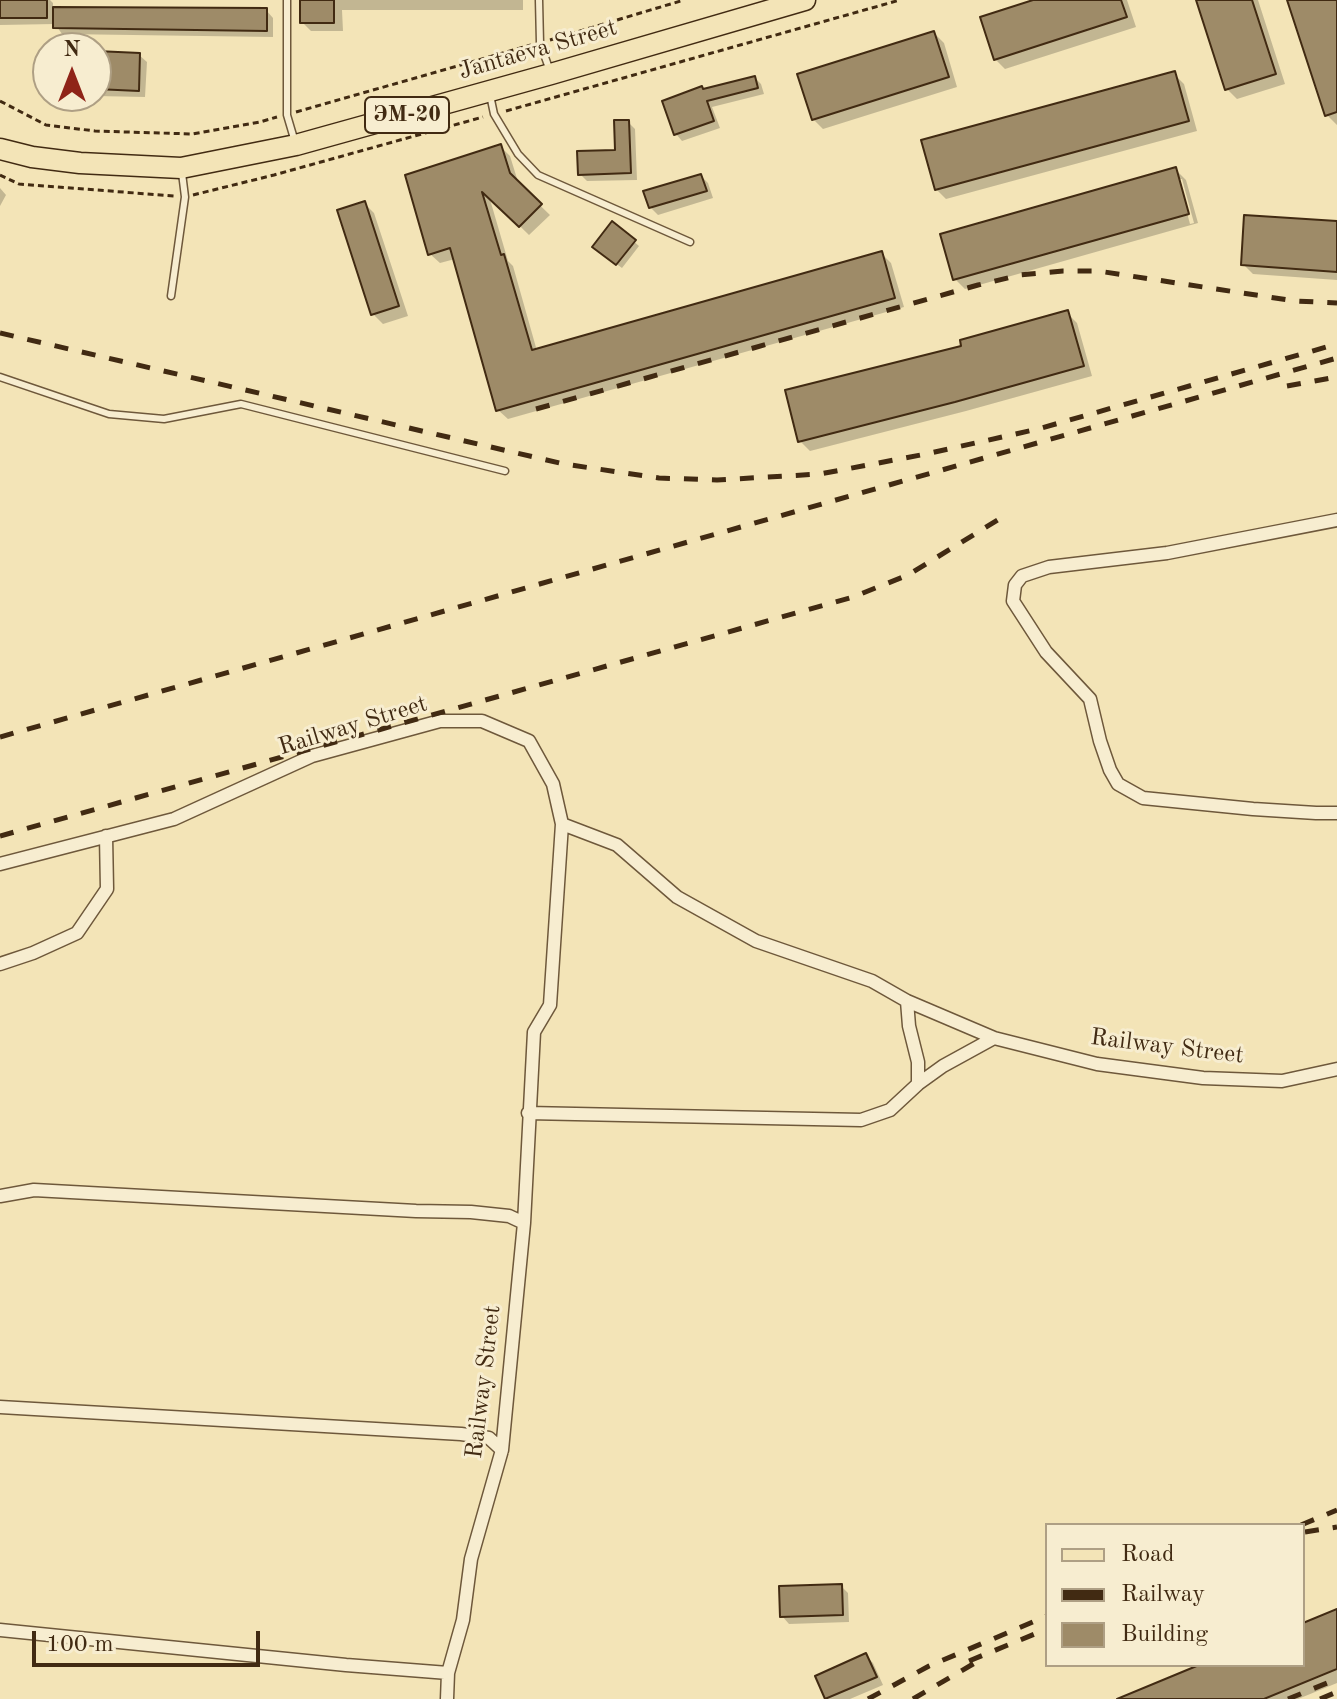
<!DOCTYPE html>
<meta charset="utf-8">
<style>
body{margin:0}
#map{position:relative;width:1337px;height:1699px;overflow:hidden;background:#f3e4b7;font-family:"Old Standard TT",serif}
canvas{display:block}
.legend{position:absolute;left:1045px;top:1523px;width:260px;height:144px;box-sizing:border-box;background:#f7edd0;border:2px solid #ae9f84;margin:0;padding:10px 14px;list-style:none;font-size:24px;color:#412a12}
.legend li{display:flex;align-items:center;gap:16px;height:40px}
.legend b{width:40px;border:2px solid #ae9f84}
.north{position:absolute;left:32px;top:32px;width:80px;height:80px;box-sizing:border-box;background:#f7edd0;border:2px solid #ae9f84;border-radius:50%;rotate:0deg;font-size:22px;font-weight:700;line-height:32px;text-align:center;color:#412a12}
.north::after{content:'';display:block;margin:auto;width:28px;height:36px;background:#8f2418;clip-path:polygon(50% 0,100% 100%,50% 72%,0 100%)}
.scale{position:absolute;left:32px;top:1631px;width:228px;height:36px;box-sizing:border-box;border:4px solid #412a12;border-top:0;padding-left:10px;font-size:24px;line-height:28px;white-space:nowrap;color:#412a12;-webkit-text-stroke:6px #f7edd0;paint-order:stroke}
</style>
<div id="map">
<canvas width="1337" height="1699"></canvas>
<ul class="legend">
<li><b style="height:10px;background:#f3e4b7"></b>Road</li>
<li><b style="height:10px;background:#412a12"></b>Railway</li>
<li><b style="height:22px;background:#9e8b68"></b>Building</li>
</ul>
<div class="north">N</div>
<div class="scale">100 m</div>
</div>
<script>
const ctx = document.querySelector('canvas').getContext('2d');
ctx.lineJoin = 'round';
function fill(path, color) { ctx.fillStyle = color; ctx.fill(path, 'evenodd'); }
const shape = rows => new Path2D(rows.map(r => 'M' + r).join(''));
function trace(path, color, width, dash) { ctx.strokeStyle = color; ctx.lineWidth = width; ctx.lineCap = dash ? 'butt' : 'round'; ctx.setLineDash(dash || []); ctx.stroke(path); }
function write(font, color, halo, rows, align = 'center') {
  ctx.font = font + ' "Old Standard TT",serif'; ctx.lineWidth = 6; ctx.setLineDash([]); ctx.textBaseline = 'middle'; ctx.strokeStyle = halo; ctx.fillStyle = color; for (const [text, x, y, turn = 0] of rows) {
    ctx.save(); ctx.translate(x, y); ctx.rotate((+turn || 0) * Math.PI / 180); ctx.textAlign = isNaN(turn) ? turn : align; if (halo) ctx.strokeText(text, 0, 0); ctx.fillText(text, 0, 0); ctx.restore();
  }
}
fill(shape([
 [0,0,50,0,53,3,53,9,266,10,273,18,273,37,62,34,55,24,0,25],
 [302,0,523,0,523,10,342,10,343,31,311,31,302,22],
 [1040,0,1127,0,1136,27,1005,69,995,59],
 [1198,0,1258,0,1285,84,1237,99,1227,89],
 [1289,0,1337,0,1337,125,1327,115],
 [934,33,944,43,957,87,823,129,813,119],
 [96,53,139,55,147,62,145,97,96,96],
 [1174,74,1184,84,1197,131,946,199,936,189],
 [755,78,761,84,764,94,712,107,720,128,682,141,676,134,703,91],
 [628,122,635,129,637,180,587,181,580,174,617,152],
 [500,146,510,156,519,185,550,215,529,235,489,196,508,261,513,266,537,351,881,253,891,263,904,307,508,419,498,410,455,259,440,263,430,254],
 [1176,170,1186,180,1198,223,965,289,955,279],
 [1178,179,1182,179,1194,223,1190,224],
 [701,176,708,183,713,198,658,215,650,207],
 [0,188,6,195,0,206],
 [364,203,374,213,408,316,383,324,373,314],
 [1337,223,1337,280,1253,274,1243,264],
 [613,224,639,246,622,268,599,251],
 [1067,313,1077,323,1092,376,966,411,810,451,800,441,964,347],
 [841,1586,848,1593,849,1622,789,1624,782,1616],
 [1337,1611,1337,1683,1298,1699,1121,1699,1205,1665,1303,1665,1303,1625],
 [866,1656,873,1663,883,1685,850,1699,827,1699,817,1677]
]), '#0003');
const building = shape([
 [0,0,47,0,47,18,0,18,0,0],
 [300,0,334,0,334,23,300,23,300,0],
 [1033,0,1121,0,1127,17,994,60,980,17,1033,0],
 [1196,0,1252,0,1276,74,1225,90,1196,0],
 [1287,0,1337,0,1337,112,1325,116,1287,0],
 [53,7,267,8,267,31,53,28,53,7],
 [934,31,949,77,812,120,797,74,934,31],
 [96,51,140,53,139,91,96,89,96,51],
 [1175,71,1189,121,935,190,921,140,1175,71],
 [755,76,758,88,707,101,714,121,674,135,662,101,702,86,703,89,755,76],
 [614,120,629,120,631,173,578,175,577,151,615,150,614,120],
 [501,144,510,173,542,204,519,227,482,192,501,255,504,254,532,350,882,251,895,298,496,411,450,248,428,255,405,175,501,144],
 [1176,167,1189,214,953,280,940,234,1176,167],
 [701,174,707,191,649,208,643,191,701,174],
 [365,201,399,306,371,315,337,210,365,201],
 [1244,215,1337,221,1337,272,1241,265,1244,215],
 [612,221,636,240,616,265,592,247,612,221],
 [1068,310,1084,366,955,402,798,442,785,390,961,346,960,340,1068,310],
 [842,1584,843,1615,780,1617,779,1586,842,1584],
 [1337,1609,1337,1669,1264,1699,1117,1699,1199,1665,1303,1665,1303,1623,1337,1609],
 [866,1653,877,1677,825,1699,815,1676,866,1653]
]);
fill(building, '#9e8b68');
trace(building, '#412a12', 2);
const lane = shape([
 [287,0,287,115,295,142],
 [539,0,540,43,550,71],
 [490,95,494,114,518,154,538,175,690,242],
 [171,296,185,197,182,173],
 [0,377,109,414,164,419,241,404,505,471]
]);
const street = shape([
 [1337,520,1167,553,1049,567,1022,576,1015,585,1013,601,1046,652,1090,699,1100,741,1110,770,1118,784,1143,798,1253,809,1316,813,1337,813],
 [562,824,617,845,677,897,756,941,872,981,907,1001,994,1038,1097,1064,1203,1078,1282,1081,1337,1069],
 [0,864,174,819,312,756,440,721,482,721,529,741,553,784,562,824,550,1005,534,1032,524,1223,502,1450,471,1559,463,1620,448,1673,447,1699],
 [0,964,33,953,77,933,107,889,106,836],
 [907,1001,909,1026,918,1062,918,1084],
 [528,1113,861,1120,890,1110,918,1084,943,1066,994,1038],
 [0,1196,34,1190,416,1211,471,1212,509,1216,524,1223],
 [0,1407,461,1434,489,1438,502,1450],
 [0,1630,346,1665,448,1673]
]);
const primary = shape([
 [0,149,32,157,80,163,181,168,296,145,551,74,805,0]
]);
trace(lane, '#6e583b', 9);
trace(street, '#6e583b', 15);
trace(primary, '#412a12', 23);
trace(shape([
 [550,40,684,0],
 [0,101,46,125,95,131,192,134,260,122,277,117],
 [506,111,900,0],
 [296,112,531,45],
 [0,175,19,184,174,196],
 [193,195,274,175,483,117]
]), '#412a12', 3, [6, 4]);
trace(lane, '#f7edd0', 6);
trace(street, '#f7edd0', 12);
trace(primary, '#f3e4b7', 20);
trace(shape([
 [0,333,564,464,659,478,717,480,820,474,926,454,1038,429,1337,344],
 [1287,386,1337,377],
 [536,409,978,285,1020,275,1063,271,1098,271,1295,301,1337,303],
 [0,737,1337,358],
 [0,836,853,597,908,575,1001,518],
 [1301,1525,1337,1510],
 [1305,1532,1337,1527],
 [969,1661,1047,1629],
 [868,1699,929,1666,1047,1616],
 [913,1699,980,1660],
 [1288,1699,1337,1679],
 [1320,1699,1337,1692]
]), '#412a12', 5, [14, 14]);
for (const [x, y, w] of [
 [407,115,84]
]) { const box = new Path2D(); box.roundRect(x - w / 2, y - 18, w, 36, 6); ctx.fillStyle = '#f7edd0'; ctx.fill(box); trace(box, '#412a12', 2); }
write('bold 22px', '#412a12', null, [
 ["ЭМ-20",407,115]
]);
write('24px', '#412a12', '#f7edd0', [
 ["Jantaeva Street",538,50,-16],
 ["Railway Street",353,726,-17],
 ["Railway Street",1167,1047,7],
 ["Railway Street",484,1382,-83]
]);
</script>
